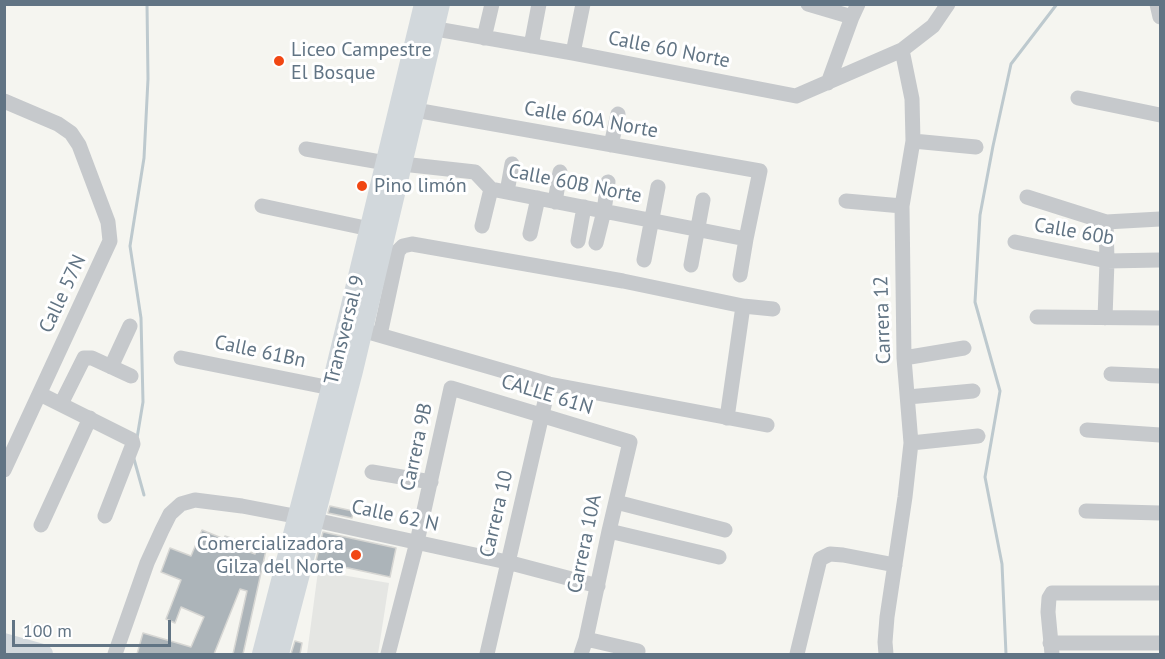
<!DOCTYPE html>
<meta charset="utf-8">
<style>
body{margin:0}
#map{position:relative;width:1165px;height:659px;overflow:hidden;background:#f5f5f0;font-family:"PT Sans",sans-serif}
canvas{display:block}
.frame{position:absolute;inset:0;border:6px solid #617484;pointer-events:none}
.scale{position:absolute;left:12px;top:620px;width:159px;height:27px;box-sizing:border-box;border:3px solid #617484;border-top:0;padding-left:8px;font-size:18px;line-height:21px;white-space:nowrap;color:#617484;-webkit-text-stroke:4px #fff;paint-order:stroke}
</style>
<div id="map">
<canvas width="1165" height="659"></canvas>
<div class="frame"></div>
<div class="scale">100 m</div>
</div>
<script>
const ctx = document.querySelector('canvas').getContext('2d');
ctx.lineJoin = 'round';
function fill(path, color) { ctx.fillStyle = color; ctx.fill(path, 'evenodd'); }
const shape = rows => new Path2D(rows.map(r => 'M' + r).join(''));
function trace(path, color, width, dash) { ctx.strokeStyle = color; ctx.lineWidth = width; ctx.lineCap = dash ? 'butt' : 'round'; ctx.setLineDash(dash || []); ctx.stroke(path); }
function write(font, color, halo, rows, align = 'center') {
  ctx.font = font + ' "PT Sans",sans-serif'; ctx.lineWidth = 6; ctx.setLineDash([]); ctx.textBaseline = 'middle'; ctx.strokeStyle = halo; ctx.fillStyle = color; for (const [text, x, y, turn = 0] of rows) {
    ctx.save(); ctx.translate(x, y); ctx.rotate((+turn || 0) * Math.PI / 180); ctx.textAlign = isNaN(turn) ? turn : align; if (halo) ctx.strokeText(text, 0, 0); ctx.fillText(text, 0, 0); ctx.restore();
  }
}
fill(shape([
 [318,571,389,583,378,654,307,654]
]), '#e5e6e3');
trace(shape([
 [137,438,143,402,141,318,130,246,144,158,148,79,147,4],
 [134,459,144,495],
 [1006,654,1002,564,985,477,1000,391,975,302,980,215,993,146,1011,64,1057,4]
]), '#bdc9ce', 3);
const building = shape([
 [330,506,353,511,352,518,328,513,330,506],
 [202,530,224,539,225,536,234,539,232,545,255,554,256,548,266,550,243,654,233,654,247,591,240,589,214,654,137,654,143,633,191,647,204,617,181,607,175,623,166,619,181,580,161,572,170,548,191,556,202,530],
 [323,532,396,548,390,577,316,561,323,532],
 [295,641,302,643,300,654,291,654,295,641]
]);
fill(building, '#acb4b9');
trace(building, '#d6d6d3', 1.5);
trace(shape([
 [808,4,852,17],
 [1157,4,1160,17],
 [425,27,573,53,796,96,902,50,933,26,948,4],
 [484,38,492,4],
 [531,46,539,4],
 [573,53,583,4],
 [828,83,852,17,858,4],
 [1078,98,1160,115],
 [4,101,58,124,71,133,79,145,108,222,110,241,4,470],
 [415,110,760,171,746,239,740,275],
 [913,141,976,147],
 [611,145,618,114],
 [306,149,386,163],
 [402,164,475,172,491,189,746,239],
 [507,192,512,164],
 [1027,197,1106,222,1160,219],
 [846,201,902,206],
 [555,202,560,172],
 [262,206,370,229],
 [482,226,491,189],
 [530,234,538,198],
 [578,241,584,207],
 [1015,242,1107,261,1160,260],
 [596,243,604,211,608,182],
 [644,260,658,187],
 [691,265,703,200],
 [1037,317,1160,318],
 [1105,318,1107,261,1106,222],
 [372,333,549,384,767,425],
 [380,335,398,251,403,246,412,244,623,281,743,306,773,309],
 [181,358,331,388],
 [904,358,964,348],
 [111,367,130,326],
 [1111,374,1160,376],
 [40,394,132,440,133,444,105,516],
 [908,397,973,391],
 [61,404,84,358,92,358,131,376],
 [727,418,743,306],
 [1087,430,1160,435],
 [911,443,978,436],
 [372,472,431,482],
 [616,502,725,530],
 [1086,511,1160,513],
 [41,525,90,418],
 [609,531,719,557],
 [586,639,638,651],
 [1050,643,1160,643],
 [115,654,147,563,162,530,170,514,181,504,195,500,242,506,310,519,507,562,598,586],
 [388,654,417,542,451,388,630,442,609,531,586,639,581,654],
 [487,654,549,384],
 [797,654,820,559,830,554,843,555,895,565],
 [886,654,885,642,887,617,905,497,911,443,904,358,902,206,913,141,912,99,902,50],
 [1052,654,1048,612,1049,598,1052,593,1160,593]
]), '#c6c9cc', 15);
trace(shape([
 [4,643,43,654],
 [262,654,331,388,424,4],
 [279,654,353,371,440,4]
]), '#d2d8dc', 20);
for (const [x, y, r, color] of [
 [279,61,6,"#f14713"],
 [362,186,6,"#f14713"],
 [356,555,6,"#f14713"]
]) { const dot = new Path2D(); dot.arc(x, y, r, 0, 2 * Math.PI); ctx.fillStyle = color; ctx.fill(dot); trace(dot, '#fff', 2); }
write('20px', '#617484', '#fff', [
 ["Liceo Campestre",291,50],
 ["El Bosque",291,73],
 ["Pino limón",374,186],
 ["Comercializadora",344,544,"right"],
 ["Gilza del Norte",344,567,"right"]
], 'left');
write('20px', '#617484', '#fff', [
 ["Calle 60 Norte",669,50,11],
 ["Calle 60A Norte",591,120,10],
 ["Calle 60B Norte",575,184,11],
 ["Calle 60b",1074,232,10],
 ["Calle 57N",63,294,-65],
 ["Carrera 12",883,320,-92],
 ["Transversal 9",345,330,-76],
 ["Calle 61Bn",260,352,12],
 ["CALLE 61N",547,395,17],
 ["Carrera 9B",417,447,-78],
 ["Carrera 10",497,514,-77],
 ["Calle 62 N",395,516,12],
 ["Carrera 10A",585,544,-78]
]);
</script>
